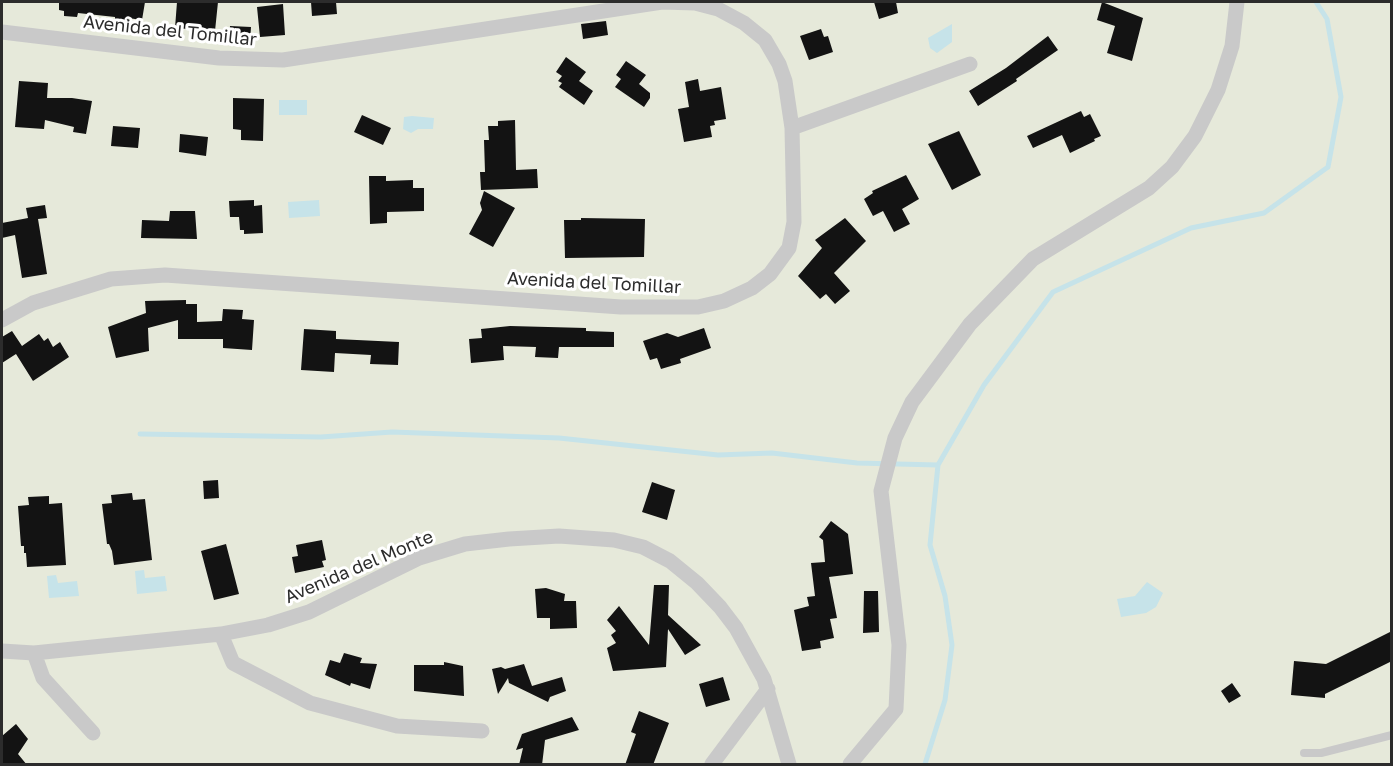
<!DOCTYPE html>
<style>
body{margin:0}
#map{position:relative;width:1393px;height:766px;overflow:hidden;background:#fff;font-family:"Golos Text",sans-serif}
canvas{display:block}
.frame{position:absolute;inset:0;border:3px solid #2c2c2c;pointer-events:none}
</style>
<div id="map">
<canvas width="1393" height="766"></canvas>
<div class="frame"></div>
</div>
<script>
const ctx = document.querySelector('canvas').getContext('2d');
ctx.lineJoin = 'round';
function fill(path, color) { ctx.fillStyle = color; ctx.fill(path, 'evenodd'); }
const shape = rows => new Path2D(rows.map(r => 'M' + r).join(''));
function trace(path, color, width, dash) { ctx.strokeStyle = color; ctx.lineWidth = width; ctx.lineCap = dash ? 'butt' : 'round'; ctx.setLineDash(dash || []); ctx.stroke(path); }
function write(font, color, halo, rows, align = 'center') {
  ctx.font = font + ' "Golos Text",sans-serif'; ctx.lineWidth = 6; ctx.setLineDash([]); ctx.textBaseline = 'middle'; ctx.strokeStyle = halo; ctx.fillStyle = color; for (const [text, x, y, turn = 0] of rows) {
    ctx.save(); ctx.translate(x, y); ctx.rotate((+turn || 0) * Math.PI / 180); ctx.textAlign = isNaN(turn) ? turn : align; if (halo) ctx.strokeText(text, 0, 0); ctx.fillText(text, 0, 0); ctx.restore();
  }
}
fill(shape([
 [2,2,1391,2,1391,764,2,764]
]), '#e6e9da');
fill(shape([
 [952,24,952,42,937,53,930,48,928,38],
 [279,100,307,100,307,115,279,115],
 [412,116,434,118,433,129,418,129,411,133,403,129,404,117],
 [319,200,320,216,289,218,288,202],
 [144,570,145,578,165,576,167,591,137,594,135,571],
 [56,575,58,583,77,581,79,596,49,598,47,576],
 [1147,582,1163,593,1156,607,1146,613,1121,617,1117,599,1135,596]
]), '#c6e3e9');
trace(shape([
 [140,434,321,437,392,432,559,438,718,455,772,453,857,463,938,465],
 [925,764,945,700,952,645,945,596,930,545,938,465,984,385,1053,292,1191,228,1264,213,1328,167,1341,97,1327,19,1316,2]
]), '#c6e3e9', 5);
fill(shape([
 [59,2,145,2,142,20,128,18,128,23,115,21,115,17,78,13,77,17,64,16,64,11,59,10],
 [177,2,218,2,215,31,175,28],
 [311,2,336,2,337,14,312,16],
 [874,2,896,2,898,13,879,19],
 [1102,2,1143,18,1132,61,1107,53,1115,26,1097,20],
 [283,4,285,35,260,37,257,7],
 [606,21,608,35,583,39,581,24],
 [230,26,251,27,250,42,229,40],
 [821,29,824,37,828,36,833,52,809,60,800,36],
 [1048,36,1058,50,1016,79,1017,81,978,106,969,91,1006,68],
 [566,57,586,72,579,81,593,91,584,105,559,87,562,83,558,81,562,76,556,72],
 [626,61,646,75,639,84,650,93,650,98,644,107,615,87,621,79,616,75],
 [698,79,700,91,721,87,726,119,714,121,715,125,710,126,712,137,684,142,678,109,689,107,685,82],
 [19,81,48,83,47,98,72,98,92,101,86,134,73,132,74,127,45,120,44,129,15,127],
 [233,98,264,99,263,141,241,140,241,130,233,129],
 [1081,111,1084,117,1090,114,1101,136,1094,139,1095,141,1070,153,1062,135,1033,148,1027,136],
 [362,115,391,128,383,145,354,132],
 [515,120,516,170,537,169,538,188,481,190,480,172,485,172,484,140,489,140,488,126,498,126,498,121],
 [113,126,140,128,138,148,111,146],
 [959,131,981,175,952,190,928,144],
 [180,134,208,137,206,156,179,152],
 [906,175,919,199,902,209,910,224,894,232,883,211,873,216,864,199,873,193,872,191],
 [369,176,386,176,386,181,413,180,413,188,424,188,424,211,387,212,387,223,370,224],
 [484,191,515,208,493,247,469,234,482,210,480,203],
 [254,200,254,206,262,205,263,233,244,234,244,230,240,230,239,217,230,217,229,201],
 [45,205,47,218,38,219,47,274,22,278,15,235,2,238,2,223,28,218,26,208],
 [170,211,195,211,197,239,141,238,142,220,169,221],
 [581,218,645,219,644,257,565,258,564,220,581,220],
 [845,218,866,241,834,273,850,291,835,304,826,294,820,299,798,276,822,248,815,240],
 [186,300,186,304,197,304,197,322,222,321,223,309,243,310,242,319,254,320,252,350,223,348,223,339,178,339,178,320,148,328,149,351,116,358,108,327,146,313,145,301],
 [510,326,586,328,586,331,614,332,614,347,559,347,558,358,535,357,536,347,503,346,504,360,471,363,469,339,482,338,481,329],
 [704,328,711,348,680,359,681,363,661,369,657,358,650,360,643,341,667,333,678,337],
 [304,329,336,331,336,339,399,342,398,365,370,364,371,355,335,353,334,372,301,370],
 [12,331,22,346,39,334,44,341,48,338,53,347,60,342,69,357,33,381,16,354,2,363,2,337],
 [218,480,219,498,204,499,203,481],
 [652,482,675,490,667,520,642,512],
 [132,493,133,500,145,499,152,560,114,565,112,551,109,544,107,544,102,504,112,503,111,495],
 [49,496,49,504,62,503,66,565,27,567,26,553,24,553,24,546,21,546,18,506,29,505,28,497],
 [831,521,848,534,853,574,829,577,837,618,830,619,834,638,820,641,821,648,802,651,794,610,809,606,807,597,815,596,811,563,825,562,823,540,819,537],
 [322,540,326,560,322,561,324,567,295,573,292,557,298,556,296,545],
 [226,544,239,594,214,600,201,551],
 [654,585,669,585,668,615,701,645,685,655,668,629,666,667,613,671,607,648,616,643,611,635,616,631,607,620,619,606,649,645],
 [546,588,565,594,564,601,576,601,577,628,550,629,550,618,537,618,535,589],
 [864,591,878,591,879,632,863,633],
 [1392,631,1392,661,1325,694,1325,698,1291,695,1294,661,1326,664],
 [344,653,362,658,360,663,377,664,370,689,351,683,350,686,325,675,330,660,340,663],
 [444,662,463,666,464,696,414,691,414,665,444,665],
 [524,664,532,686,562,677,566,691,550,697,548,702,509,683,508,678,498,694,492,669,501,667,505,669],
 [723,677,730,700,706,707,699,684],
 [1232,683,1241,696,1229,703,1221,691],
 [639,711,669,723,653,765,625,765,636,734,631,732],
 [572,717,579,730,545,740,542,765,519,765,523,748,516,750,522,734],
 [16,724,28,739,18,754,27,765,2,765,2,736]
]), '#131313');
trace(shape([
 [1304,753,1321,753,1392,735]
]), '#c9c9c9', 8);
trace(shape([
 [2,32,219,58,283,60,662,2,695,3,718,9,744,23,765,40,779,64,785,81,792,128,794,222,789,248,770,274,752,288,724,301,698,307,621,307,165,275,111,279,33,303,2,320],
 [792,128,970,64],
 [221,634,233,663,310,703,397,726,482,731],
 [2,651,34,653,221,634,268,625,309,612,419,558,465,544,509,539,559,536,614,540,643,547,670,561,697,583,720,607,736,628,764,679,789,764],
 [34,653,43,678,93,733],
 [712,764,768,689],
 [850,764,896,709,899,645,881,491,895,438,912,402,970,324,1033,259,1149,188,1172,167,1195,136,1218,90,1232,46,1237,2]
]), '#c9c9c9', 15);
write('18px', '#2c2c2c', '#fff', [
 ["Avenida del Tomillar",170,31,6],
 ["Avenida del Tomillar",594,283,3],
 ["Avenida del Monte",359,567,-23]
]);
</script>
